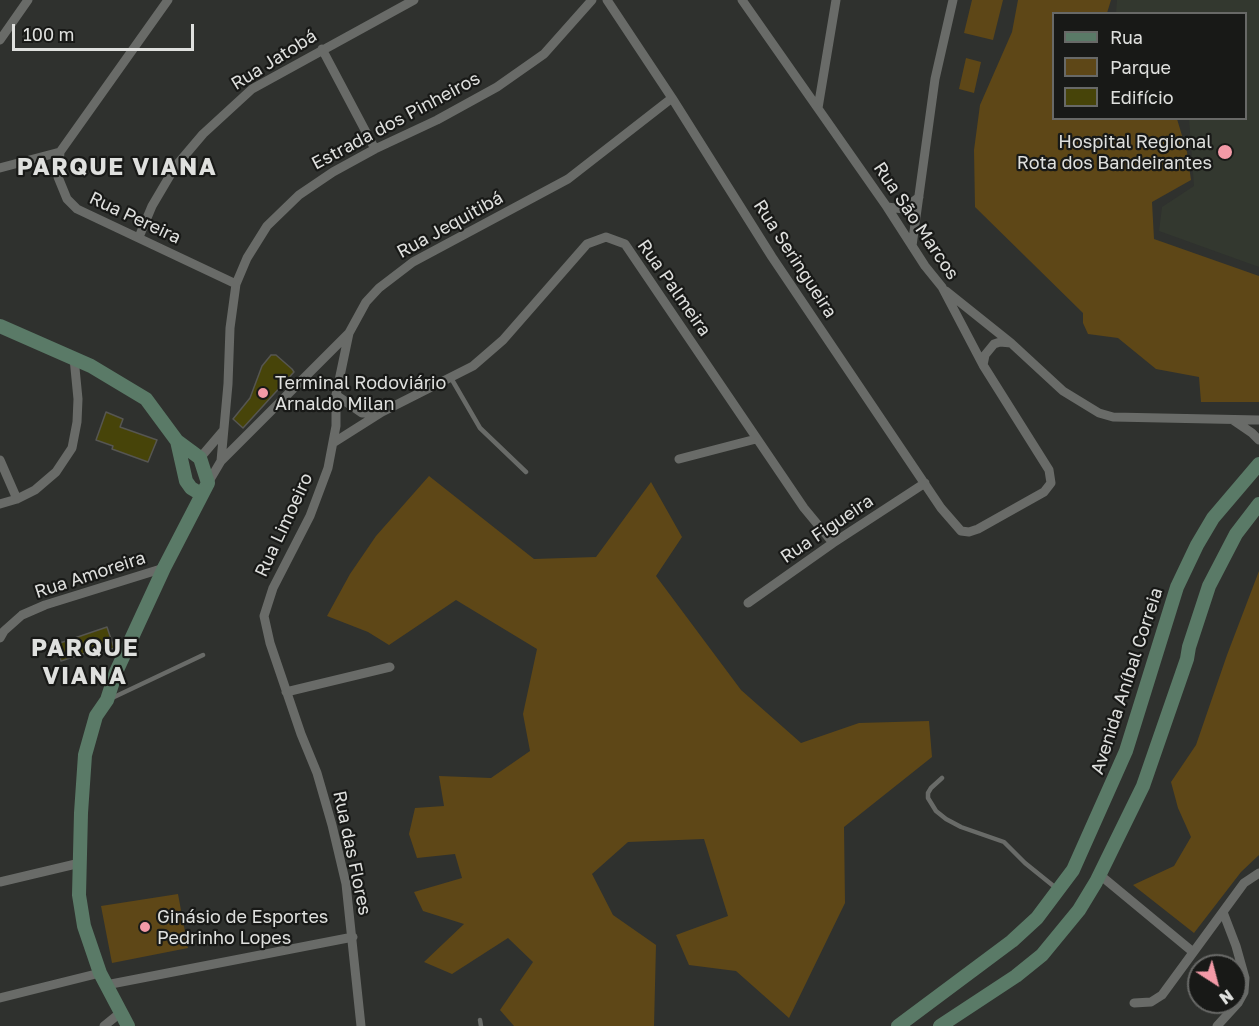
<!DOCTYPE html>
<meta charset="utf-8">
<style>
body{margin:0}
#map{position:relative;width:1259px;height:1026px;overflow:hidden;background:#2f312e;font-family:"Golos Text",sans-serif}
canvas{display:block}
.legend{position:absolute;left:1052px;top:12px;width:195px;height:108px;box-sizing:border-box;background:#181917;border:2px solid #686967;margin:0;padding:8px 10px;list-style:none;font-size:18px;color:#dfe0de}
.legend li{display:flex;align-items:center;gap:12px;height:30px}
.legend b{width:30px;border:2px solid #686967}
.north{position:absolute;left:1187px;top:954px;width:60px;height:60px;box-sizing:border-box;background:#181917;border:2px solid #686967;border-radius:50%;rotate:144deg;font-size:16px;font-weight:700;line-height:24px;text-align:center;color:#dfe0de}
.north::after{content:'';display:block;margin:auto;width:21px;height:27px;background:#f39aa7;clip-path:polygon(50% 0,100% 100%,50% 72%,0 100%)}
.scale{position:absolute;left:12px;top:24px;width:182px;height:27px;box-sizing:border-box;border:3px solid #dfe0de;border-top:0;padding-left:8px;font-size:18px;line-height:21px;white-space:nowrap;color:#dfe0de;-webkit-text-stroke:4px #181917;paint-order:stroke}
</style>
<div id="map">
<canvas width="1259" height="1026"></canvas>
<ul class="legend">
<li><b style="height:8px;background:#5a7a67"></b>Rua</li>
<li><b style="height:16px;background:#5e4717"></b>Parque</li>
<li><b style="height:16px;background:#474409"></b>Edifício</li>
</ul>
<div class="north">N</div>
<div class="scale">100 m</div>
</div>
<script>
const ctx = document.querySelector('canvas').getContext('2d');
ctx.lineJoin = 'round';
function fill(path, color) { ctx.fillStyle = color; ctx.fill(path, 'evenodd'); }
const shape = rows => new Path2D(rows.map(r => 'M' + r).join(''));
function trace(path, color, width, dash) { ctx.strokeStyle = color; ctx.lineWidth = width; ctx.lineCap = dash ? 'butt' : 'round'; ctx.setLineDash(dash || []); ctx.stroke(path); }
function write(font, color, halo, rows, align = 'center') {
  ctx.font = font + ' "Golos Text",sans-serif'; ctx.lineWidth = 4.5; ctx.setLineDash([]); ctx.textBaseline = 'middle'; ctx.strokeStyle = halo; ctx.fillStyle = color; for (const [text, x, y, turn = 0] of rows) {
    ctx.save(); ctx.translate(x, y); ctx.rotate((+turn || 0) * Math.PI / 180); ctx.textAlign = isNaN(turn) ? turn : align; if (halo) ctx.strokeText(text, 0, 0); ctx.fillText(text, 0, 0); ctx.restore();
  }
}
fill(shape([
 [1117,0,1259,0,1259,267,1159,231,1162,207,1194,186,1189,119,1246,118,1246,14,1116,13]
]), '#33382f');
fill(shape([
 [972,0,1003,0,993,40,964,33],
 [1018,0,1111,0,1107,13,1054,14,1054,118,1177,119,1187,152,1191,180,1152,202,1154,239,1259,276,1259,402,1201,402,1199,377,1156,369,1118,338,1088,334,1083,323,1083,313,975,207,974,150,980,105,1012,32],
 [966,58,981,62,974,93,959,89],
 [429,476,534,559,596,557,651,482,682,537,656,576,741,690,801,743,859,723,929,721,932,757,844,827,845,903,789,1018,736,971,689,965,676,935,728,916,704,839,628,842,592,874,613,915,656,945,654,1026,514,1026,500,1010,533,962,508,938,452,974,424,962,464,924,423,911,414,892,462,878,455,854,417,858,409,834,415,808,444,806,439,776,491,778,530,751,523,714,537,649,456,600,389,645,368,632,327,616,350,574,376,536],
 [1259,571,1259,855,1241,872,1194,933,1133,885,1174,866,1191,837,1178,808,1171,782,1196,745,1227,655],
 [178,894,188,948,112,963,101,906]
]), '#5e4717');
const building = shape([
 [271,355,276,355,292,369,294,372,243,428,233,419,250,398,262,366,271,355],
 [106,412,123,419,120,427,157,440,148,462,112,449,113,446,96,440,106,412],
 [107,627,114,648,103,652,101,648,61,661,57,644,107,627]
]);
fill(building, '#474409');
trace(building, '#565652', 1.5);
trace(shape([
 [451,378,480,428,526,472],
 [112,698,203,655],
 [942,778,931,788,928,793,928,798,936,811,946,819,961,827,1004,842,1025,863,1056,888],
 [480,1020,481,1026]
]), '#696b68', 4.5);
trace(shape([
 [168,0,60,152,58,177,67,199,77,209,236,284],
 [607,0,672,98,772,257,941,508,961,531,969,532,978,529,1044,492,1051,483,1049,470,983,365,942,287,925,266,887,207,742,0],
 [0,40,28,0],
 [322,49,375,149],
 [818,108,836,0],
 [0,168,60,152],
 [887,207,904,209,919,197],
 [139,237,152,206,175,167,203,134,252,89,414,0],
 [912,246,935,79,953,0],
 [946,291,1011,343,1063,391,1099,413,1113,417,1259,420],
 [349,333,336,395,336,426,328,468,310,516,273,588,264,616,270,643,301,734,317,773,332,825,346,884,361,1026],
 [983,365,985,355,994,344,1000,342,1011,343],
 [336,395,362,413,377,413],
 [1233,420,1252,433,1259,440],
 [333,443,382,412,473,366,503,340,587,244,606,237,625,244,804,508,833,543],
 [200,458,223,431],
 [679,459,756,439],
 [0,460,17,499],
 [221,461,349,333,366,302,379,288,413,262,568,179,672,98],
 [208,483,221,461,228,384,230,328,236,284,247,258,267,226,299,195,333,172,375,149,437,120,497,87,544,54,592,0],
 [0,504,17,499,35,490,56,472,72,448,77,422,78,399,74,358],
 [748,603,833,543,925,483],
 [0,638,4,631,22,615,45,605,164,568],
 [286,692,390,667],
 [1100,875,1193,952],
 [0,882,80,863],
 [106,985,353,937],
 [0,998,100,973],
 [1134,1003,1151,1002,1162,995,1244,883,1259,873],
 [104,1026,120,1013],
 [1217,1026,1238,1003,1244,992,1245,978,1236,946,1223,912]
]), '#696b68', 9);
trace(shape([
 [0,326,91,366,146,399,177,441,200,458,208,483,164,568,116,672,107,700,96,716,85,755,81,813,79,895,84,926,100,973,128,1026],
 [177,441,186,481,191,488,201,494],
 [898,1026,1012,941,1037,918,1073,870,1126,751,1177,587,1197,545,1213,518,1259,464],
 [940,1026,1016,976,1042,955,1079,910,1096,882,1143,786,1187,659,1189,647,1209,586,1236,534,1259,504]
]), '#5a7a67', 14);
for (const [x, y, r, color] of [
 [1225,152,8,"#f39aa7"],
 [263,393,6,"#f39aa7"],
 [145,927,6,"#f39aa7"]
]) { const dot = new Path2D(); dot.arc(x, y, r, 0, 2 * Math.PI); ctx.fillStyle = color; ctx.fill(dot); trace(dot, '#181917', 2); }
write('18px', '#dfe0de', '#181917', [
 ["Rua Jatobá",274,60,-32],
 ["Estrada dos Pinheiros",396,121,-28],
 ["Rua Pereira",135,218,25],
 ["Rua São Marcos",916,221,56],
 ["Rua Jequitibá",450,225,-29],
 ["Rua Seringueira",795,259,57],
 ["Rua Palmeira",674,288,55],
 ["Rua Limoeiro",284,525,-65],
 ["Rua Figueira",827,529,-34],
 ["Rua Amoreira",90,575,-18],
 ["Avenida Aníbal Correia",1127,681,-72],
 ["Rua das Flores",352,853,78]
]);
write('18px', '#dfe0de', '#181917', [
 ["Hospital Regional",1212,142,"right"],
 ["Rota dos Bandeirantes",1212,163,"right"],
 ["Terminal Rodoviário",275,383],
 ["Arnaldo Milan",275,404],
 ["Ginásio de Esportes",157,917],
 ["Pedrinho Lopes",157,938]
], 'left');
ctx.letterSpacing = '1.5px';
write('bold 24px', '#dfe0de', '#181917', [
 ["PARQUE VIANA",117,167],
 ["PARQUE",85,648],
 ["VIANA",85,676]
]);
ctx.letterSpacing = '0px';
</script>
